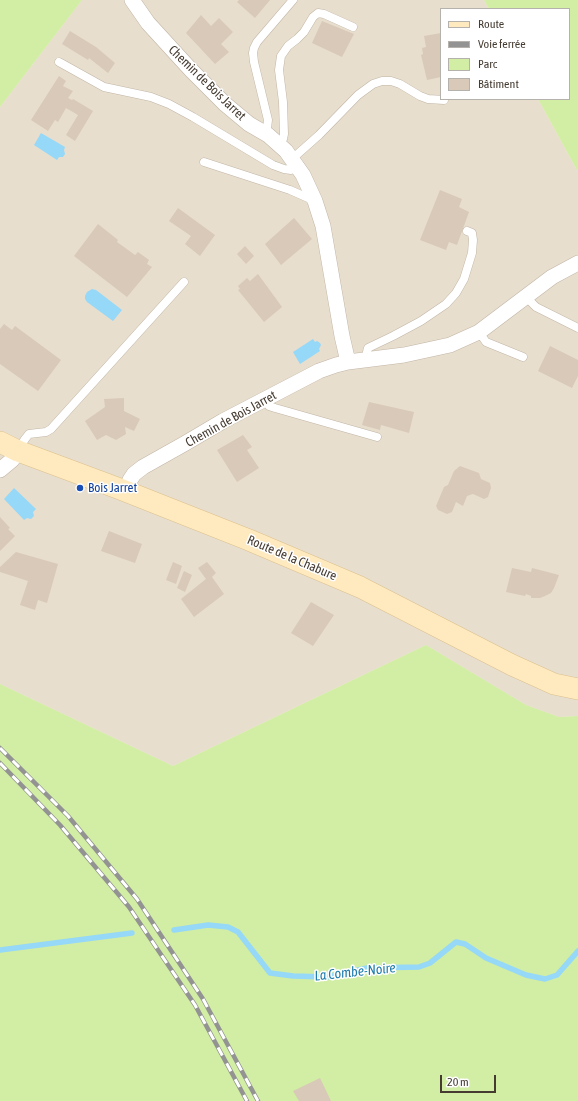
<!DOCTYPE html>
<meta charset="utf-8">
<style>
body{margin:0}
#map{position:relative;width:578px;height:1101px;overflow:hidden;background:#f3ece1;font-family:"Asap Condensed",sans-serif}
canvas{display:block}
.legend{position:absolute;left:440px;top:8px;width:130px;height:92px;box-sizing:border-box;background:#fff;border:1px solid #b5b1ad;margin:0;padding:5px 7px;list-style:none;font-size:12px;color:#453b31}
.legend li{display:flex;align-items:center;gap:8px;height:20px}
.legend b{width:20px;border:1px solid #b5b1ad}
.scale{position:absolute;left:440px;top:1075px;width:56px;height:18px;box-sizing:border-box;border:2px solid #453b31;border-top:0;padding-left:5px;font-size:12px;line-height:14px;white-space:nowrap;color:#453b31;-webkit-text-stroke:3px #fff;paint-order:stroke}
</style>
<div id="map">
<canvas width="578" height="1101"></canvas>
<ul class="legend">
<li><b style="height:5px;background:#ffeabf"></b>Route</li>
<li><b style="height:5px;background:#939393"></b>Voie ferrée</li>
<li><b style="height:11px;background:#d2eda4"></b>Parc</li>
<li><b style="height:11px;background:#d9c9b8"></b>Bâtiment</li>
</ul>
<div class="scale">20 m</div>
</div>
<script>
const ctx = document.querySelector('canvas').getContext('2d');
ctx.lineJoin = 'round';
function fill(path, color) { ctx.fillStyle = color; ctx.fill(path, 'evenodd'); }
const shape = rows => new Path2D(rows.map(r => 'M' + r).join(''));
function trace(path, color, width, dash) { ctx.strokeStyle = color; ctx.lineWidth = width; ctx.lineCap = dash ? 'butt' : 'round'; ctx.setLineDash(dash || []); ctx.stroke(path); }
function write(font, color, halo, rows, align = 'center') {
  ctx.font = font + ' "Asap Condensed",sans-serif'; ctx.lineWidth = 3; ctx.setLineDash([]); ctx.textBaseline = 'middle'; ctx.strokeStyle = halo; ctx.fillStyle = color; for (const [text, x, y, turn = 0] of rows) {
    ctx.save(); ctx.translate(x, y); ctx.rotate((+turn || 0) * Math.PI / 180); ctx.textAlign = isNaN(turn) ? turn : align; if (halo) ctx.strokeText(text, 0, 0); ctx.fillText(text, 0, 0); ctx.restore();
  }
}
fill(shape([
 [82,0,484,0,489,9,441,9,441,99,538,99,578,172,578,716,559,717,526,705,426,645,173,766,0,684,0,107]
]), '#e8dece');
fill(shape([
 [0,0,82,0,0,107],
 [484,0,578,0,578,172,538,99,569,99,569,9,489,9],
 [426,645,526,705,559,717,578,716,578,1101,0,1101,0,684,173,766]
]), '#d2eda4');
fill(shape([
 [41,133,65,147,64,150,65,154,63,157,59,157,57,160,34,145],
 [92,289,96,290,122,310,113,321,87,302,85,299,85,296,87,292],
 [313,339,315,342,317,341,320,343,321,345,319,349,320,351,300,364,293,352],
 [14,488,36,509,33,512,34,516,31,519,27,518,24,520,4,499]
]), '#95d8f8');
trace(shape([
 [174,930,208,925,228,927,238,932,270,973,293,976,327,977,367,968,419,967,430,963,456,942,465,944,486,958,526,975,545,979,557,975,578,951],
 [0,950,132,933]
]), '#95d8f8', 5.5);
fill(shape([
 [239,0,270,0,255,18,237,2],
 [201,15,211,26,219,18,233,32,221,44,229,52,215,64,186,33],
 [322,21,354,34,342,57,312,43],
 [70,31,96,47,115,63,108,73,89,58,88,60,62,44],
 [441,33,441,77,427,80,421,55,423,54,422,48,426,47,424,36],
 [59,76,66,81,63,86,73,91,68,98,72,100,73,99,93,111,75,141,66,135,78,115,66,108,58,122,55,120,48,131,31,120],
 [440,190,462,199,459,207,469,212,457,245,449,242,446,250,420,240],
 [178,208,215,235,200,256,185,244,191,236,169,221],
 [294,218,312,239,281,265,265,244],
 [98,224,118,240,117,242,135,255,138,252,149,260,147,264,152,267,127,297,74,256],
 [245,246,254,256,246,264,237,254],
 [258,274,282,307,264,322,238,290,240,289,238,286,247,278,250,281],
 [4,324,12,330,15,326,61,360,38,391,0,364,0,329],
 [550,346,578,360,578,376,572,388,538,371],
 [124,398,124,411,140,419,134,431,125,427,126,434,116,440,106,435,97,440,85,421,105,407,104,399],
 [369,402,414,412,409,433,381,425,380,430,362,425],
 [243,435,252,447,247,450,259,468,237,482,217,450],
 [460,466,479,473,481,479,490,483,491,488,488,497,484,499,473,494,467,496,463,506,456,502,452,512,447,514,438,510,436,506,444,487,448,485,454,471],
 [0,517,10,528,8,529,15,536,0,551],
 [109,531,142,544,135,563,101,551],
 [16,552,58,564,47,603,38,600,35,610,20,605,28,581,0,572,0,567],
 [173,562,182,566,176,584,166,580],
 [207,562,216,573,212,577,224,594,194,617,181,599,206,579,198,568],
 [512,568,531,572,532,568,559,575,554,588,551,593,545,596,540,598,531,598,531,596,526,594,525,596,506,592],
 [184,571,192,575,185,592,177,588],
 [311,602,334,615,313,646,291,633],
 [320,1078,331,1101,299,1101,293,1091]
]), '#d9c9b8');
const lane = shape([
 [59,62,104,87,151,97,169,104,193,117,273,165,284,169,291,170,297,166],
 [264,133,267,128,268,120,254,62,253,53,254,48,257,42,293,0],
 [278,144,283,139,284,134,283,102,279,70,281,56,288,46,297,39,304,32,313,17,318,13,324,14,353,27],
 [292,159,319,135,358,95,373,84,382,81,391,81,400,84,420,96,428,99,444,100],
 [204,162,290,190,315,201],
 [525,296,536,307,578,328],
 [479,332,486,342,523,357],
 [367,360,367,352,368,348,393,336,421,321,446,304,456,293,464,279,472,253,473,240,472,233,467,231],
 [264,400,269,406,275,408,377,437],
 [18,450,25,439,29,434,46,432,51,429,184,282]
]);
const street = shape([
 [132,0,148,23,191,70,225,104,249,124,268,135,286,151,303,175,315,201,323,226,342,336,348,362],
 [0,470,12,460,18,451],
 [126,491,130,480,134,474,143,467,184,444,223,421,319,371,336,365,348,362,404,355,450,345,479,332,552,277,578,263]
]);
const secondary = shape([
 [0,442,18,451,120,489,249,540,360,587,512,665,554,684,578,689]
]);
trace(lane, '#c2b6a6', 9);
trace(street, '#c2b6a6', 16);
trace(secondary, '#dbc08d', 22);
trace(lane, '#fff', 8);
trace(street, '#fff', 15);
trace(secondary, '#ffeabf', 21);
const rail = shape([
 [0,748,68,816,137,899,203,999,258,1101],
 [0,763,60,825,129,907,195,1005,247,1101]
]);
trace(rail, '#939393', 4.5);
trace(rail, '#fff', 3, [9]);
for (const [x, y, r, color] of [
 [80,488,4,"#1a4fb4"]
]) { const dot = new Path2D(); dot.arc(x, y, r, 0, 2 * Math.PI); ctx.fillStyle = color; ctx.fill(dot); trace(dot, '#fff', 1.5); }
write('13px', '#453b31', '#fff', [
 ["Chemin de Bois Jarret",207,83,44],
 ["Chemin de Bois Jarret",231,419,-29],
 ["Route de la Chabure",292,558,23]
]);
write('13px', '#164399', '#fff', [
 ["Bois Jarret",88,488]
], 'left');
write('italic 14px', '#1e7baa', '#fff', [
 ["La Combe-Noire",355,972,-6]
]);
</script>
